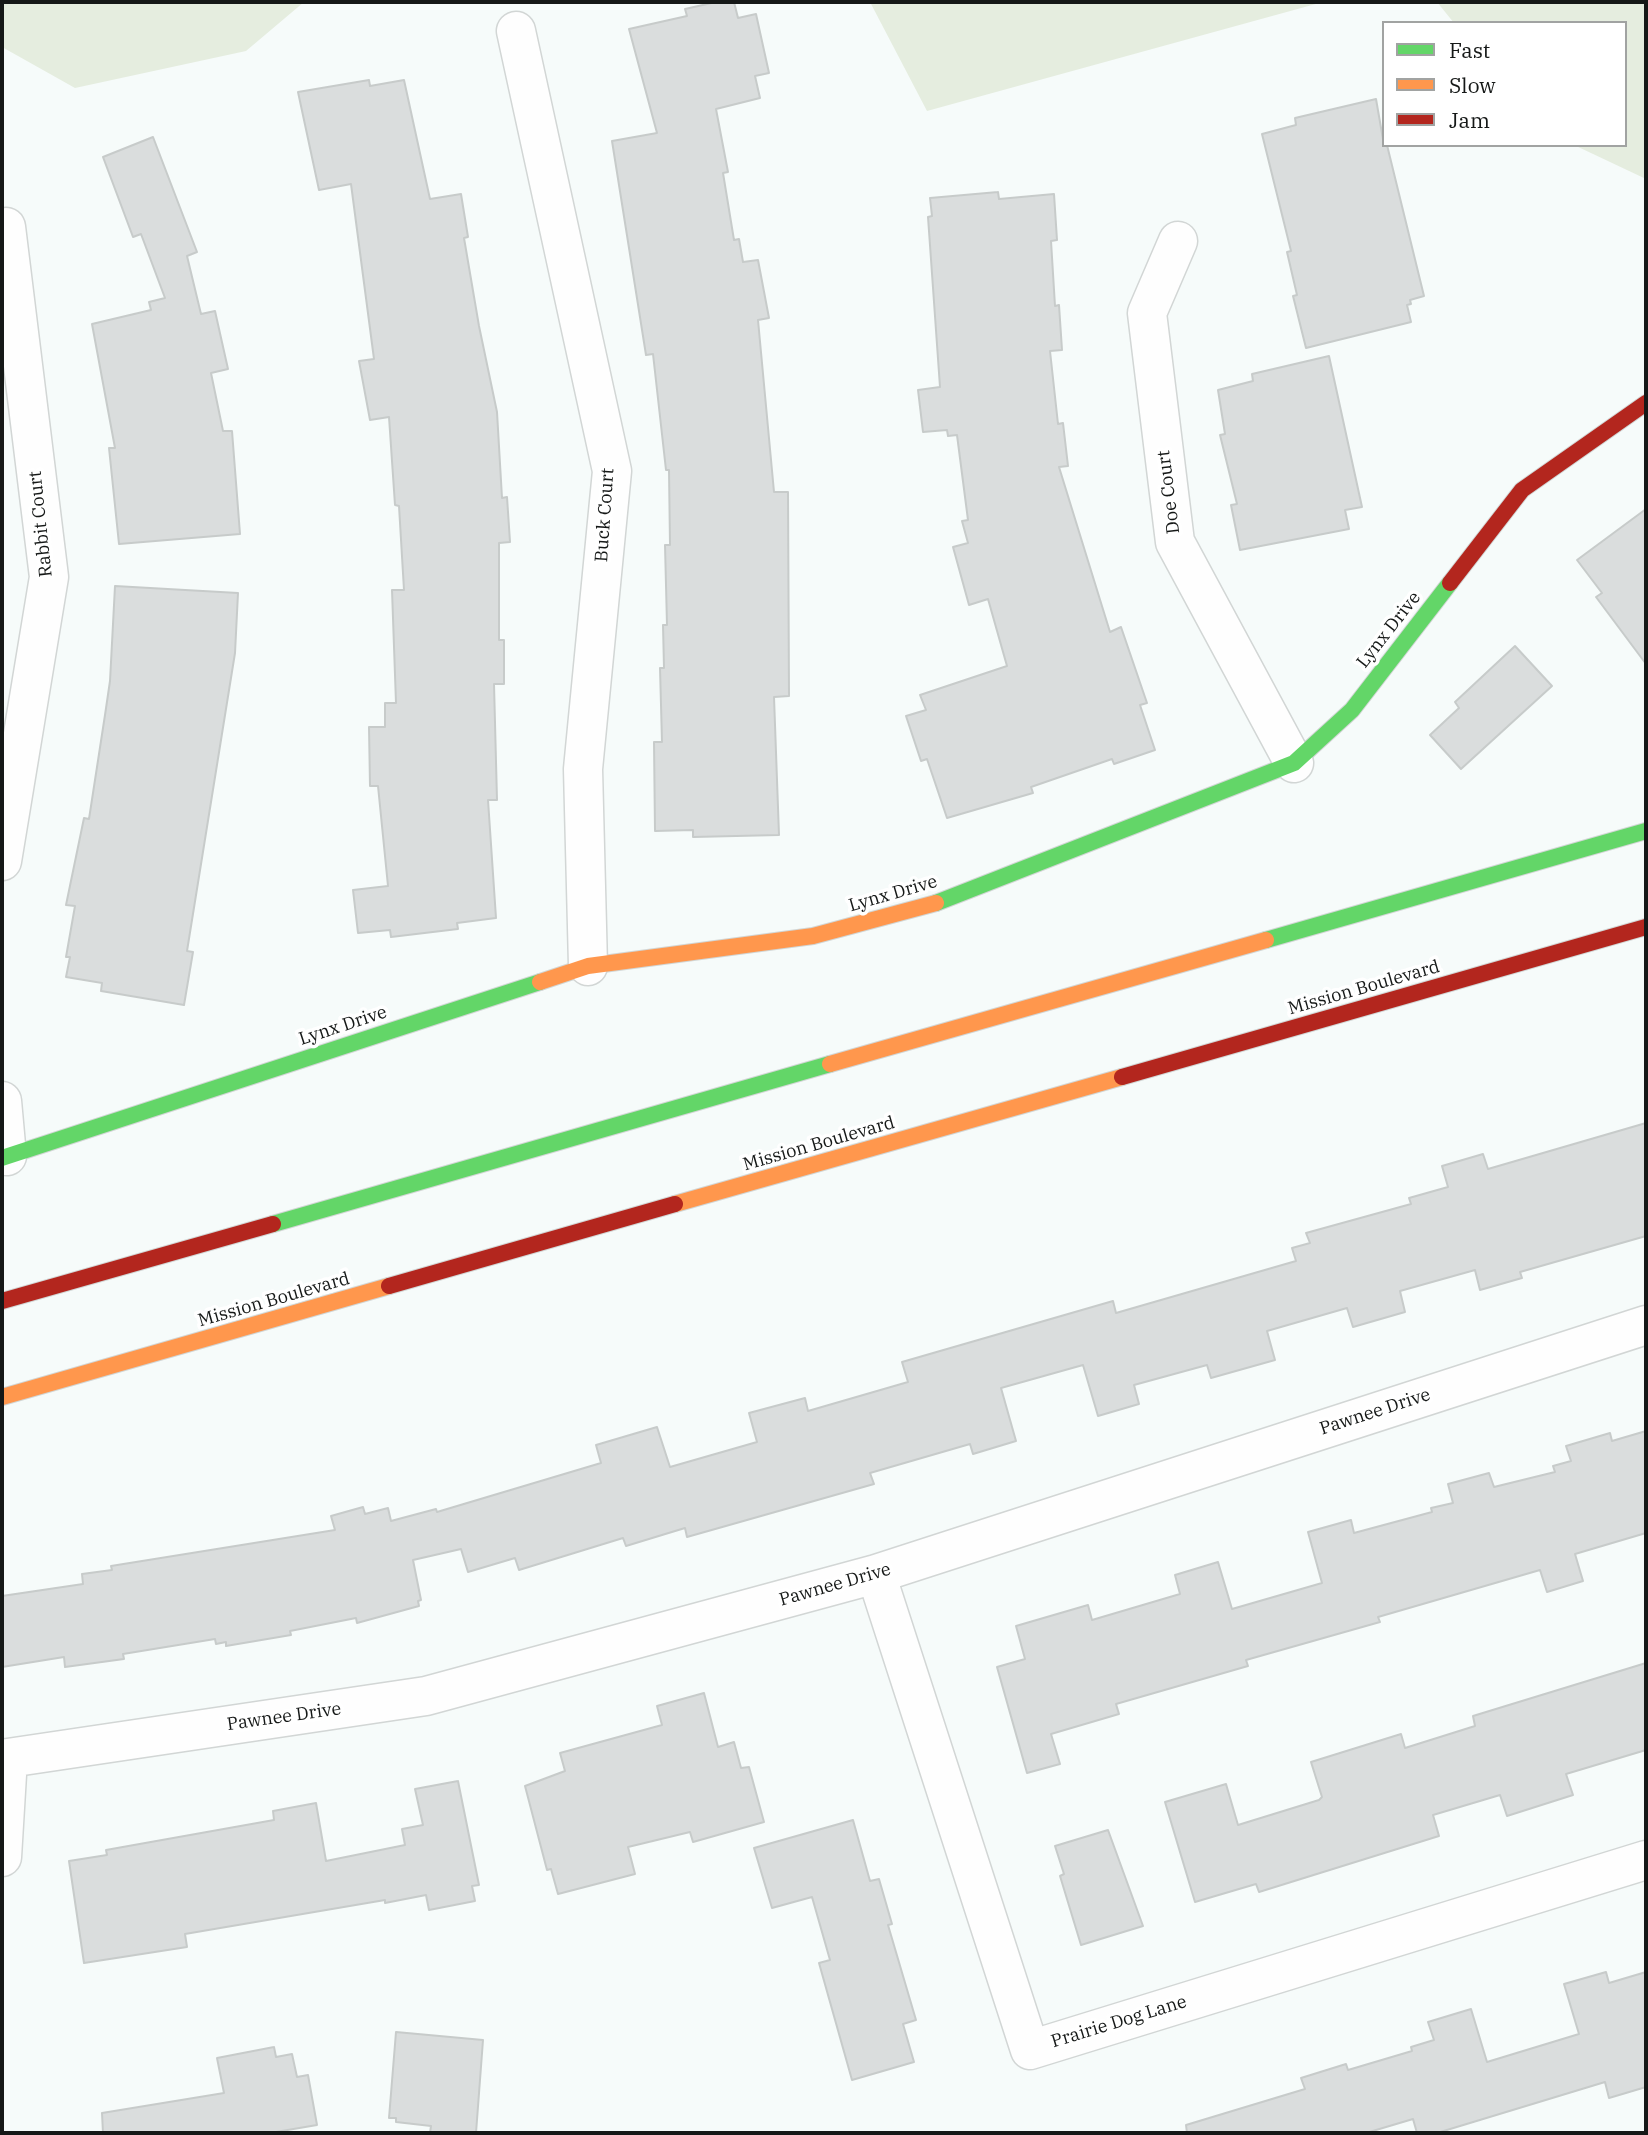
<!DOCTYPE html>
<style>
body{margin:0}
#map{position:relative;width:1648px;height:2135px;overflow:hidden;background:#f6fbfa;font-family:"IBM Plex Serif",serif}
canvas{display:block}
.frame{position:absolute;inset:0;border:4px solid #151817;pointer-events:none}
.legend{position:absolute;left:1382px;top:21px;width:245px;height:126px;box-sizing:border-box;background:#fff;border:2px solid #a1a3a2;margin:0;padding:9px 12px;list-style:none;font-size:21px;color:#151817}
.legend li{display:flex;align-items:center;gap:14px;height:35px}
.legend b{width:35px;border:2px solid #a1a3a2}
</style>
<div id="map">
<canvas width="1648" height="2135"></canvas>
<div class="frame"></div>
<ul class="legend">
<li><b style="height:9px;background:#63d668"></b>Fast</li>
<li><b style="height:9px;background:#ff974d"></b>Slow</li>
<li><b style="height:9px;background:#b3261e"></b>Jam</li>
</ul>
</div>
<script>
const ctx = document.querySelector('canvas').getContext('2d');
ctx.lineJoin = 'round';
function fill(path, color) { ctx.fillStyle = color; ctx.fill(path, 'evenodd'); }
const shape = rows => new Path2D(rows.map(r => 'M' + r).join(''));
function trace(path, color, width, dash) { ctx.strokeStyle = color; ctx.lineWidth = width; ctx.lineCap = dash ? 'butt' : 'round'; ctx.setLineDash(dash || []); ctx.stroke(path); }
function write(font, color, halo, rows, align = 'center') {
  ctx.font = font + ' "IBM Plex Serif",serif'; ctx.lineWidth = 7; ctx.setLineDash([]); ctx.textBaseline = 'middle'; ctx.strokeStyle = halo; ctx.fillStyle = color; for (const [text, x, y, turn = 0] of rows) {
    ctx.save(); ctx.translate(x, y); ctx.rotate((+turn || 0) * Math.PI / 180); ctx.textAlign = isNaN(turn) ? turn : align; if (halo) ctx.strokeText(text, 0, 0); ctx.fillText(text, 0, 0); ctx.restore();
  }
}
fill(shape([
 [2,2,304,2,246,51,75,88,2,47],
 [870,2,1323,2,927,111],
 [1437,2,1646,2,1646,179,1574,145,1625,145,1625,23,1454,23]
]), '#e5eddf');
const building = shape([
 [716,2,734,2,738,18,756,14,769,73,755,76,760,98,716,109,728,172,723,173,734,240,739,239,743,262,758,260,769,318,758,320,774,492,788,492,789,696,774,697,779,835,693,837,693,830,655,831,654,742,662,742,660,668,664,668,663,625,667,625,665,545,670,545,669,470,666,470,653,354,646,355,612,141,657,133,629,29,687,16,685,9,716,2],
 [369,80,370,86,404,80,430,199,461,194,468,237,464,238,479,326,497,412,502,498,507,497,510,542,499,543,499,640,504,640,504,684,494,684,497,800,488,800,496,918,457,923,458,929,391,937,390,930,358,933,353,890,388,886,378,786,370,786,369,727,385,727,385,703,396,703,392,590,404,590,399,506,395,505,389,417,370,420,359,361,374,359,351,184,319,190,298,92,369,80],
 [1376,99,1384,145,1387,145,1424,296,1410,300,1411,304,1407,305,1411,322,1306,348,1293,296,1297,295,1287,252,1291,251,1262,134,1296,125,1295,118,1376,99],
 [153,137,197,252,187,256,201,314,215,311,228,369,211,373,223,431,232,431,240,534,119,544,109,448,115,448,92,324,151,310,149,302,165,298,141,234,133,237,103,157,153,137],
 [998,192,999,199,1054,194,1057,240,1051,241,1055,306,1059,305,1062,350,1050,351,1058,424,1063,423,1068,466,1059,467,1110,632,1121,627,1147,703,1140,705,1155,750,1114,764,1112,759,1031,787,1033,793,947,818,927,759,921,761,906,716,926,710,920,695,1007,666,988,599,969,605,953,547,968,543,962,521,968,520,957,435,948,436,947,430,923,432,918,390,940,387,928,217,932,216,930,198,998,192],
 [1329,356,1362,507,1345,510,1349,529,1240,550,1231,505,1237,504,1220,435,1225,434,1218,390,1253,381,1252,374,1329,356],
 [1646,509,1646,664,1596,597,1602,593,1577,560,1646,509],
 [115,586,238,593,235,653,187,951,193,952,184,1005,101,991,102,983,66,977,70,957,66,957,75,906,66,905,84,818,89,819,105,715,110,681,115,586],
 [1515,646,1552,686,1461,769,1430,735,1459,708,1455,702,1515,646],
 [1646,1123,1646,1236,1520,1272,1522,1278,1480,1290,1475,1270,1400,1291,1405,1312,1353,1327,1347,1308,1267,1331,1275,1360,1211,1378,1207,1365,1134,1385,1139,1404,1098,1416,1083,1365,1001,1388,1016,1441,973,1454,970,1444,870,1473,874,1484,687,1537,685,1528,626,1546,623,1538,519,1570,515,1558,468,1572,461,1549,413,1560,421,1600,418,1601,419,1606,357,1623,356,1618,290,1631,291,1635,226,1646,226,1642,216,1644,215,1639,123,1654,124,1659,65,1667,64,1657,2,1667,2,1596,83,1584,82,1574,112,1570,111,1566,335,1530,331,1516,363,1507,365,1514,388,1508,391,1521,436,1509,437,1512,601,1463,596,1445,657,1427,670,1467,757,1442,749,1413,805,1398,808,1411,908,1382,902,1362,1113,1301,1116,1313,1296,1261,1292,1248,1310,1243,1306,1233,1411,1204,1409,1198,1448,1187,1442,1166,1483,1154,1488,1169,1646,1123],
 [1646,1431,1646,1533,1575,1554,1583,1581,1547,1592,1540,1570,1378,1617,1380,1622,1246,1660,1248,1666,1116,1704,1119,1714,1051,1734,1060,1764,1027,1773,997,1667,1025,1659,1016,1626,1088,1605,1092,1620,1180,1594,1175,1575,1218,1562,1232,1609,1322,1583,1308,1532,1351,1520,1354,1533,1432,1512,1431,1508,1453,1503,1448,1484,1489,1473,1494,1487,1555,1472,1553,1466,1571,1461,1566,1446,1610,1433,1612,1441,1646,1431],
 [1646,1663,1646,1750,1566,1774,1573,1795,1507,1816,1500,1795,1433,1815,1439,1836,1259,1892,1256,1884,1195,1902,1165,1802,1226,1784,1238,1825,1319,1800,1322,1797,1311,1762,1401,1734,1405,1748,1475,1726,1473,1716,1646,1663],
 [704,1693,718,1747,734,1742,741,1768,749,1767,764,1822,693,1842,690,1832,628,1847,635,1874,558,1894,551,1869,547,1870,525,1786,565,1771,560,1753,662,1725,657,1706,704,1693],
 [458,1781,479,1885,472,1886,475,1901,429,1910,426,1895,385,1903,385,1900,185,1934,187,1947,84,1963,69,1861,107,1855,106,1850,274,1820,273,1811,316,1803,326,1861,405,1845,402,1829,423,1825,415,1789,458,1781],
 [853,1820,870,1881,879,1879,892,1924,888,1925,916,2020,903,2024,914,2062,852,2080,819,1963,830,1960,812,1897,772,1908,754,1848,853,1820],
 [1108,1830,1143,1926,1081,1945,1060,1876,1064,1874,1055,1846,1108,1830],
 [1606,1972,1609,1983,1646,1972,1646,2087,1609,2098,1605,2082,1437,2133,1417,2133,1413,2119,1366,2133,1187,2133,1186,2125,1305,2089,1301,2078,1346,2064,1348,2070,1412,2051,1411,2047,1434,2040,1428,2022,1471,2009,1487,2062,1579,2034,1564,1984,1606,1972],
 [396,2032,483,2040,476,2133,430,2133,431,2126,396,2122,396,2118,389,2118,396,2032],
 [274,2047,276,2057,292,2054,297,2077,308,2075,317,2125,270,2133,103,2133,102,2113,224,2093,217,2058,274,2047]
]);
fill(building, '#dadddd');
trace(building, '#c7cbca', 2);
const street = shape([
 [516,31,612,471,583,769,588,966],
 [1178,241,1147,313,1175,542,1294,763],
 [2,861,49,577,6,227],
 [2,1101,7,1156],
 [876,1574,1030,2050,1646,1860],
 [2,1759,426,1696,876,1574,1646,1325],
 [2,1857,8,1758]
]);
const fast = shape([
 [936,903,1294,763,1352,710,1450,583],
 [1266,940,1646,831],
 [2,1158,540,982],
 [273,1224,830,1064]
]);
const slow = shape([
 [540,982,588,966,813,936,936,903],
 [830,1064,1266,940],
 [675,1204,1122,1077],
 [2,1397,389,1286]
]);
const jam = shape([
 [1450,583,1522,490,1646,403],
 [1122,1077,1646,927],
 [389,1286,675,1204],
 [2,1301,273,1224]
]);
trace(street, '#d2d6d5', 41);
trace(fast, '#d2d6d5', 18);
trace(slow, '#d2d6d5', 18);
trace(jam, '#d2d6d5', 18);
trace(street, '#fefefe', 38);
trace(fast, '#63d668', 16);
trace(slow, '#ff974d', 16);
trace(jam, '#b3261e', 16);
write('18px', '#151817', '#fff', [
 ["Doe Court",1169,492,-97],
 ["Buck Court",605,515,-86],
 ["Rabbit Court",41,524,-96],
 ["Lynx Drive",1389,630,-52],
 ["Lynx Drive",893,894,-16],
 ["Mission Boulevard",1364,988,-16],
 ["Lynx Drive",343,1026,-18],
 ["Mission Boulevard",819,1144,-16],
 ["Mission Boulevard",274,1300,-16],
 ["Pawnee Drive",1375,1412,-18],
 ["Pawnee Drive",835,1585,-16],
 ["Pawnee Drive",284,1717,-8],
 ["Prairie Dog Lane",1119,2022,-17]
]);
</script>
